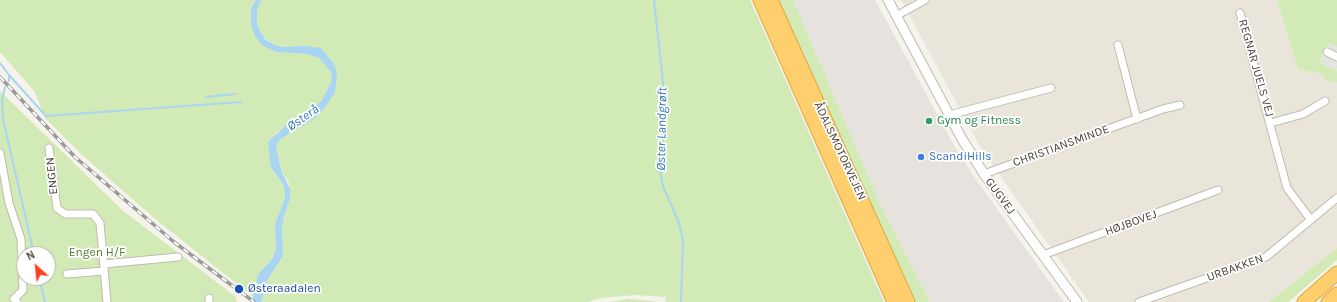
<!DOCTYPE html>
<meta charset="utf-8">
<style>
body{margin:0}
#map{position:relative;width:1337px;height:302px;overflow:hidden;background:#f6f3ec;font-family:Karla,sans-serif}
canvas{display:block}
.north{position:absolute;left:16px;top:246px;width:40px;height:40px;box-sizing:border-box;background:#fff;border:1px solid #b7b4b0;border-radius:50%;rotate:333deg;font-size:11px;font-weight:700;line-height:16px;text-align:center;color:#4b4439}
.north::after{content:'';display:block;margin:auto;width:14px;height:18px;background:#fc3f1d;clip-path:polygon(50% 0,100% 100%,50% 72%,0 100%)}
</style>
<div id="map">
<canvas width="1337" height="302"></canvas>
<div class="north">N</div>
</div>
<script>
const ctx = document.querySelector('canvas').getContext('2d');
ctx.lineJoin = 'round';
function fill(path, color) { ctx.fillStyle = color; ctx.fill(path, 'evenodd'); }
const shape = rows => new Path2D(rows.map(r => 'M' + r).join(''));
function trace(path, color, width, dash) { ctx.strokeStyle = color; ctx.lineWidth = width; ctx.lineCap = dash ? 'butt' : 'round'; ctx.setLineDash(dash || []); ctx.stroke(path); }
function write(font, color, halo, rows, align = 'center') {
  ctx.font = font + ' Karla,sans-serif'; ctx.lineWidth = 3.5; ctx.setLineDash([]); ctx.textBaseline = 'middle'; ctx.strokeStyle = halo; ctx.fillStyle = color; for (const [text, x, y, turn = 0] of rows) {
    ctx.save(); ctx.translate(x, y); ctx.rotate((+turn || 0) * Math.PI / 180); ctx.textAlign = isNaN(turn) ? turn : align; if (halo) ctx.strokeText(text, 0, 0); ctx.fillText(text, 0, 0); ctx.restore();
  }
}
fill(shape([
 [901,0,1277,0,1298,69,1321,74,1337,82,1337,248,1269,302,1089,302,982,150]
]), '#eae5da');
fill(shape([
 [793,0,875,0,955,147,977,181,1064,302,930,302,880,204]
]), '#e6e2dd');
fill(shape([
 [0,0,256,0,251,8,251,25,277,52,307,54,319,58,326,64,331,72,332,80,322,100,313,109,287,124,275,134,271,167,284,186,285,198,275,224,276,250,272,259,266,265,253,297,154,218,80,153,45,118,35,92,0,52],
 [261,0,750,0,884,302,665,302,666,297,636,295,601,298,587,302,261,302,268,279,283,256,282,228,284,216,290,199,289,183,281,170,276,148,280,139,294,130,335,92,334,64,305,46,282,47,275,45,266,39,260,31,257,24,257,11],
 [779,0,793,0,880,204,930,302,915,302],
 [1277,0,1337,0,1337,47,1329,43,1319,62,1337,71,1337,82,1326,80,1321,74,1298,69],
 [0,91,122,210,236,297,237,302,0,302],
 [24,254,48,254,48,278,24,278],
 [1337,248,1337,260,1288,302,1269,302],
 [628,299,653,301,656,302,608,302]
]), '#d2eab5');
fill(shape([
 [1329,43,1337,47,1337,71,1319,62]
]), '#e5e3e0');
fill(shape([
 [256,0,261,0,257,11,257,24,260,31,266,40,275,45,282,47,305,46,321,48,334,64,337,74,335,92,326,106,315,118,280,139,276,147,281,170,290,189,290,199,284,216,282,228,283,256,268,279,261,302,252,302,258,275,272,259,276,250,275,224,285,198,284,186,271,167,268,142,287,124,313,109,322,100,332,80,331,72,319,58,307,54,277,52,263,46,255,36,251,25,251,8]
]), '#a9d4f2');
trace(shape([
 [654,0,663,82,661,103,663,138,660,171,663,186,679,223,683,241,681,302],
 [0,63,9,75,9,81],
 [9,75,46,116,241,102],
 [5,87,2,100,3,119,34,254],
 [206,97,235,94],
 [39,278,45,302]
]), '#a9d4f2', 2);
const minor = shape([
 [1240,13,1287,188,1311,220],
 [896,16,925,0],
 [1118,45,1137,119],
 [1327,52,1337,57],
 [949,115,1051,88],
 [1271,123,1303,114,1325,101],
 [49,148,57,208,65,214,93,214,100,223,107,302],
 [0,153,9,203,21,239,23,290,14,299,17,302],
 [984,174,1163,109,1180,105],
 [1043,255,1218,190],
 [104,264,178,257],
 [67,274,104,271],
 [209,298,209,302],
 [1139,302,1266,257,1337,198]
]);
const tertiary = shape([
 [888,0,962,139,984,174,1077,302]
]);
const motorway = shape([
 [760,0,894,302],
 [771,0,908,302],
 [1304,302,1337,273],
 [1328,302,1337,294]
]);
trace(minor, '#c2bbae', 9);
trace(tertiary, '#c2bbae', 11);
trace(motorway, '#e0a43c', 15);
trace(minor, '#fff', 7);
trace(tertiary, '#fff', 9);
trace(motorway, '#ffcf6e', 13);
const rail = shape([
 [0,77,75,157,174,242,254,302]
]);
trace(rail, '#9a9a9a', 3.5);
trace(rail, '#fff', 2, [6]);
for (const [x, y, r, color] of [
 [929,121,4,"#2e9e5b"],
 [921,157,4,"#3f7fe0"],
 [239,289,5,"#1a4fb4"]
]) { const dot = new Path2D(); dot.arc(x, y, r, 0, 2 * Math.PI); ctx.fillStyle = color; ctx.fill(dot); trace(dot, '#fff', 1.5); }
write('12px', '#4b4439', '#fff', [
 ["REGNAR JUELS VEJ",1256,68,74],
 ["CHRISTIANSMINDE",1061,146,-20],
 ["ÅDALSMOTORVEJEN",840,151,65],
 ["ENGEN",52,176,-96],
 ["GUGVEJ",1000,196,54],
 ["HØJBOVEJ",1131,223,-20],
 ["URBAKKEN",1235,268,-20]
]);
write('12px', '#27864d', '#fff', [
 ["Gym og Fitness",937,121]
], 'left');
write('12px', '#366cbe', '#fff', [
 ["ScandiHills",929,157]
], 'left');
write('12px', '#4a7f2a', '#fff', [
 ["Engen H/F",97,253]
]);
write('12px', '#164399', '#fff', [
 ["Østeraadalen",248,289]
], 'left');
write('italic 13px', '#2e7ab2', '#fff', [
 ["Østerå",303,118,-35],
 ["Øster Landgrøft",662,129,-89]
]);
</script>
